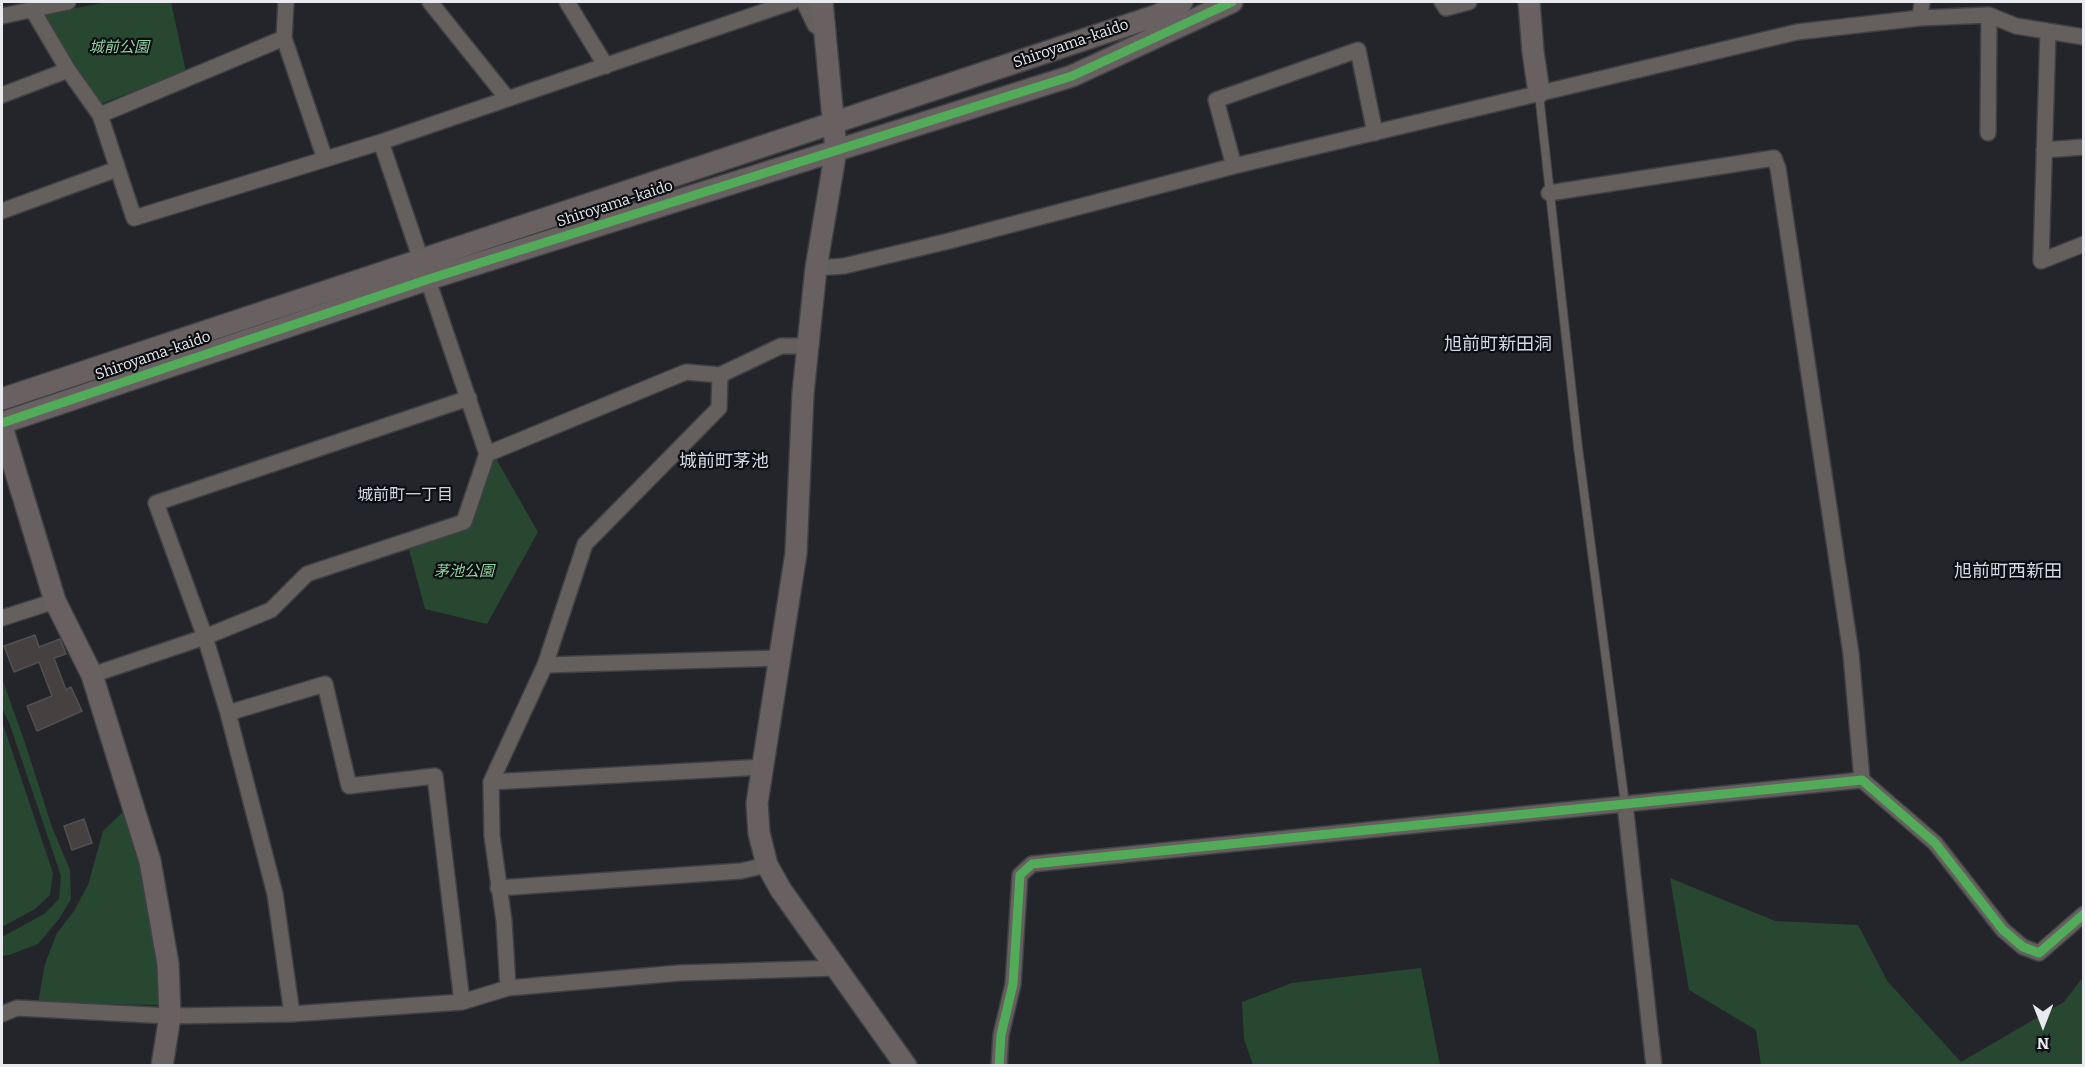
<!DOCTYPE html>
<meta charset="utf-8">
<style>
body{margin:0}
#map{position:relative;width:2085px;height:1067px;overflow:hidden;background:#24252a;font-family:Bitter,serif}
canvas{display:block}
.frame{position:absolute;inset:0;border:3px solid #e8eaf0;pointer-events:none}
.north{position:absolute;left:2013px;top:995px;width:60px;height:60px;-webkit-text-stroke:4px #0c0e11;paint-order:stroke;rotate:180deg;font-size:16px;font-weight:700;line-height:24px;text-align:center;color:#e8eaf0}
.north::after{content:'';display:block;margin:auto;width:21px;height:27px;background:#e8eaf0;clip-path:polygon(50% 0,100% 100%,50% 72%,0 100%)}
</style>
<div id="map">
<canvas width="2085" height="1067"></canvas>
<div class="frame"></div>
<div class="north">N</div>
</div>
<script>
const ctx = document.querySelector('canvas').getContext('2d');
ctx.lineJoin = 'round';
function fill(path, color) { ctx.fillStyle = color; ctx.fill(path, 'evenodd'); }
const shape = rows => new Path2D(rows.map(r => 'M' + r).join(''));
function trace(path, color, width, dash) { ctx.strokeStyle = color; ctx.lineWidth = width; ctx.lineCap = dash ? 'butt' : 'round'; ctx.setLineDash(dash || []); ctx.stroke(path); }
function write(font, color, halo, rows, align = 'center') {
  ctx.font = font + ' Bitter,"Noto Sans JP",serif'; ctx.lineWidth = 4.5; ctx.setLineDash([]); ctx.textBaseline = 'middle'; ctx.strokeStyle = halo; ctx.fillStyle = color; for (const [text, x, y, turn = 0] of rows) {
    ctx.save(); ctx.translate(x, y); ctx.rotate((+turn || 0) * Math.PI / 180); ctx.textAlign = isNaN(turn) ? turn : align; if (halo) ctx.strokeText(text, 0, 0); ctx.fillText(text, 0, 0); ctx.restore();
  }
}
fill(shape([
 [108,2,171,2,186,72,100,104,42,14],
 [495,457,538,532,487,624,425,609,408,546,471,523],
 [2,678,26,746,52,827,70,870,71,899,59,919,38,944,9,955,2,956,2,937,44,914,59,899,61,876,10,725,2,708],
 [2,721,53,873,50,895,35,909,2,927],
 [124,811,138,847,158,956,160,1005,38,1003,45,964,57,933,74,911,88,885,103,831],
 [1670,878,1775,921,1858,925,1888,982,1961,1062,2064,1002,2083,977,2083,1065,1761,1065,1756,1030,1689,990],
 [1421,968,1440,1065,1253,1065,1244,1039,1242,1002,1292,983]
]), '#274731');
const building = shape([
 [35,635,39,647,60,639,66,654,54,658,66,690,71,687,82,711,37,731,27,706,52,696,39,662,14,672,4,646,35,635],
 [84,819,92,843,72,850,64,826,84,819]
]);
fill(building, '#474041');
trace(building, '#515052', 1.5);
const lane = shape([
 [1539,94,1578,447,1625,804]
]);
const street = shape([
 [286,2,284,38,325,159],
 [430,2,507,98],
 [567,2,606,66],
 [804,2,815,25,824,32],
 [1442,2,1446,8,1469,2],
 [32,9,68,70,100,115,134,218,381,142,792,2],
 [2,16,68,2],
 [1920,18,1922,2],
 [2048,31,2041,261,2084,244],
 [2,95,68,70],
 [100,115,284,38],
 [1988,133,1989,15],
 [2044,150,2084,147],
 [1234,166,1216,100,1358,50,1375,133],
 [1549,193,1774,158,1778,168,1851,654,1862,780],
 [2,211,117,169],
 [816,268,844,266,949,241,1234,166,1797,32,1920,18,1989,15,2016,26,2084,37],
 [487,454,686,372,720,375,781,346,808,346],
 [2,618,55,601],
 [545,665,780,658],
 [92,675,205,637,271,610,307,574,464,522,487,454,381,142],
 [228,713,325,684,349,786,435,776,462,1002],
 [491,782,763,767],
 [1625,804,1654,1066],
 [498,888,741,871,767,865],
 [508,988,504,921,492,836,491,782,545,665,585,544,719,408,720,375],
 [2,1014,17,1008,170,1016,292,1014,462,1002,508,988,679,973,837,968],
 [292,1014,275,894,228,713,205,637,156,503,469,398],
 [999,1066,1001,1035,1013,984,1020,875,1032,864,1862,780,1935,843,2003,930,2023,947,2039,953,2084,914]
]);
const secondary = shape([
 [822,2,836,150,816,268,803,393,796,553,757,803,759,833,767,865,781,890,906,1066],
 [1529,2,1533,52,1539,92],
 [2,399,1158,15,1182,2],
 [2,423,429,279,1072,76,1232,2],
 [2,427,55,601,92,675,150,861,168,964,170,1016,162,1066]
]);
trace(lane, '#404145', 10);
trace(street, '#404145', 18);
trace(secondary, '#404145', 24);
trace(lane, '#655f5e', 8);
trace(street, '#655f5e', 15);
trace(secondary, '#696161', 21);
trace(shape([
 [2,423,429,279,1072,76,1232,2],
 [999,1066,1001,1035,1013,984,1020,875,1032,864,1862,780,1935,843,2003,930,2023,947,2039,953,2084,914]
]), '#51ab58', 9);
write('15px', '#e8eaf0', '#0c0e11', [
 ["Shiroyama-kaido",1071,44,-19],
 ["Shiroyama-kaido",615,204,-18],
 ["Shiroyama-kaido",153,356,-19]
]);
write('italic 15px', '#92d3a2', '#0c0e11', [
 ["城前公園",119,48],
 ["茅池公園",464,572]
]);
write('16px', '#d3d8e3', '#0c0e11', [
 ["城前町一丁目",405,496]
]);
write('18px', '#d3d8e3', '#0c0e11', [
 ["旭前町新田洞",1498,345],
 ["城前町茅池",724,462],
 ["旭前町西新田",2008,572]
]);
</script>
